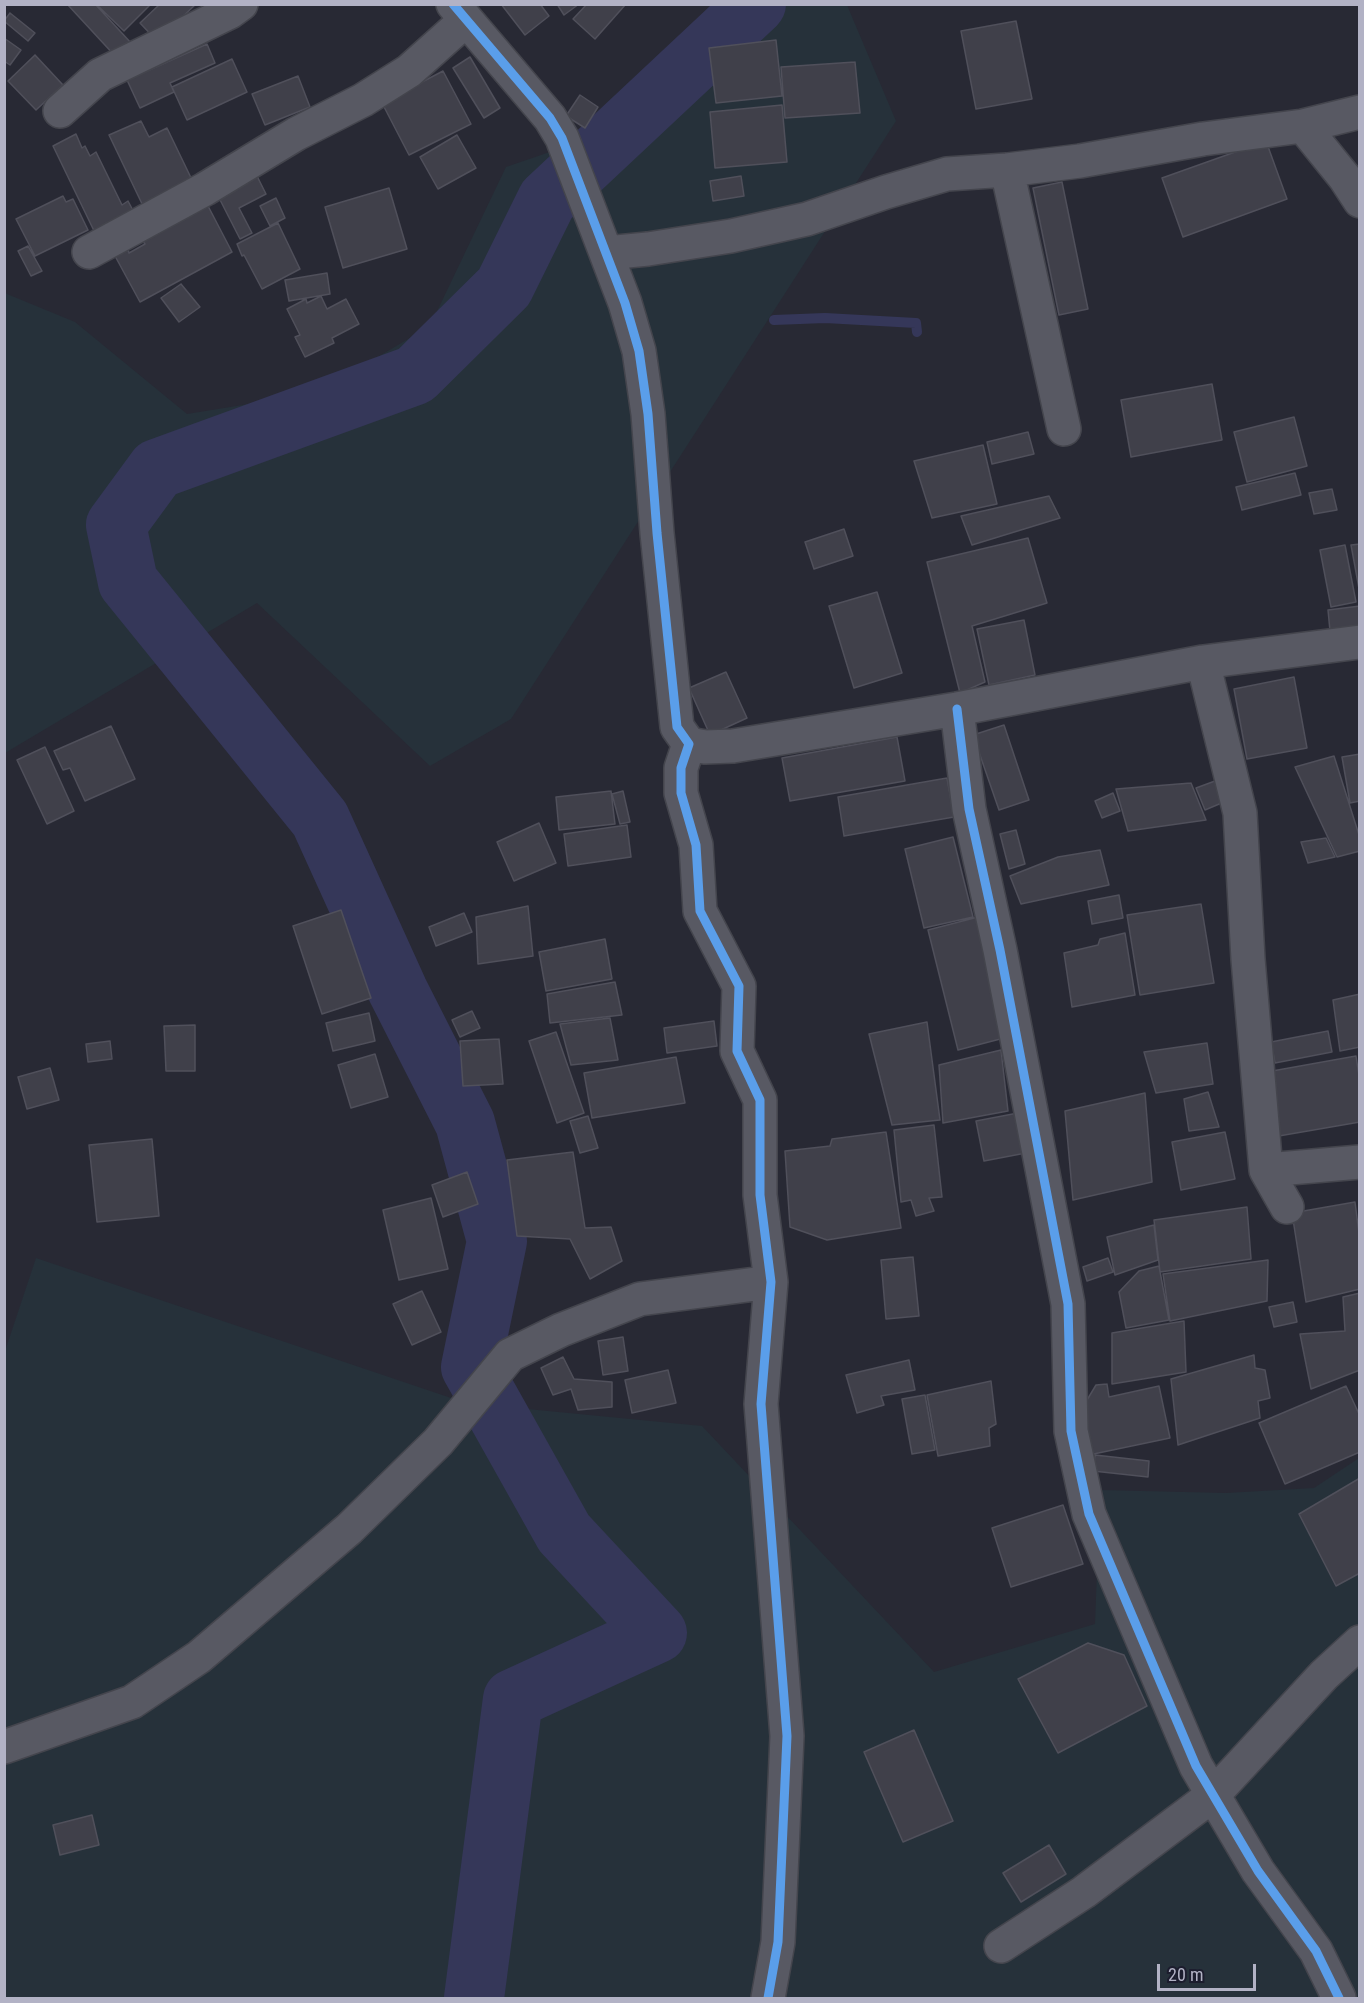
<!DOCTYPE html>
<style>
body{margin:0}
#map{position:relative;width:1364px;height:2003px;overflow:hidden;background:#282934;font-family:"Roboto Condensed",sans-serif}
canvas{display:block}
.frame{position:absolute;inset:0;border:6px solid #b2b2c5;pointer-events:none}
.scale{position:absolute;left:1157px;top:1964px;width:99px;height:27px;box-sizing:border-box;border:3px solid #b2b2c5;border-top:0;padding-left:8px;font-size:18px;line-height:21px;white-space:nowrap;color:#b2b2c5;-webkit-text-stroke:4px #1c1d2e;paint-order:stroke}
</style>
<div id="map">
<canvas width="1364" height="2003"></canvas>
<div class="frame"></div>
<div class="scale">20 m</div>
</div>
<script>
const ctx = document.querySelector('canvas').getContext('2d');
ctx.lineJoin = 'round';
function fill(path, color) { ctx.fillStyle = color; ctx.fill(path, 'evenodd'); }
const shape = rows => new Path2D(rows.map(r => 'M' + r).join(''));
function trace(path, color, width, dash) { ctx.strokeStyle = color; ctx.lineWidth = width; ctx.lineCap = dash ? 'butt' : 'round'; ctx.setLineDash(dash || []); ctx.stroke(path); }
fill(shape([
 [729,5,847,5,896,121,511,719,430,766,257,603,5,753,4,292,7,294,75,322,187,414,317,393,430,326,506,167,614,130,676,54],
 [36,1258,466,1403,702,1426,934,1672,1095,1624,1100,1490,1226,1493,1314,1488,1359,1458,1359,1998,5,1998,4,1354]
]), '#26313a');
trace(shape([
 [774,320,825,318,916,323,917,332]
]), '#353759', 10);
trace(shape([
 [474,1998,513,1699,657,1633,564,1533,471,1367,497,1241,465,1123,398,991,320,819,128,582,116,525,157,469,415,375,504,287,547,200,756,4]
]), '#353759', 60);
const building = shape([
 [67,4,95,4,132,44,116,57,67,4],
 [96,4,151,4,124,31,96,4],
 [160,4,196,4,157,41,140,23,160,4],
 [501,4,540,4,549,16,525,35,501,4],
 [557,4,579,4,564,15,557,4],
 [587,4,626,4,595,39,573,19,587,4],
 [10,13,35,33,28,41,4,21,10,13],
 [1016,21,1032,99,976,109,961,31,1016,21],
 [4,38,21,50,10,65,4,61,4,38],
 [776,40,782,96,716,103,709,48,776,40],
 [207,44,215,63,170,83,174,92,140,108,127,80,207,44],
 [35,55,63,85,36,110,8,81,35,55],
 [470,57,500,108,484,118,453,68,470,57],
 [232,59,247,92,187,120,172,87,232,59],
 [855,62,860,113,785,118,781,67,855,62],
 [443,71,471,124,409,155,382,103,443,71],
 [298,76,310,107,265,125,252,94,298,76],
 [580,95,598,107,585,128,566,116,580,95],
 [782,105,787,162,715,168,710,112,782,105],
 [141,121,149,137,167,128,194,184,144,208,109,135,141,121],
 [76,134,82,148,85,146,90,156,96,152,122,205,128,201,137,218,97,237,53,146,76,134],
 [457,135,476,168,438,189,420,157,457,135],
 [1266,141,1287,199,1183,237,1162,178,1266,141],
 [255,172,266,194,239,208,252,233,240,239,216,192,255,172],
 [741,176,744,196,713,201,710,181,741,176],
 [1062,182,1088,309,1059,315,1033,188,1062,182],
 [389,188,407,249,343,268,325,207,389,188],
 [63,196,66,202,73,199,88,230,35,256,16,219,63,196],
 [276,198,285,218,270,226,260,206,276,198],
 [207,204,232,252,140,302,115,256,128,250,129,253,145,244,140,236,207,204],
 [278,223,300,269,262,289,244,255,242,256,237,244,278,223],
 [28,246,42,271,31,276,18,251,28,246],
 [327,273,330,294,289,301,285,280,327,273],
 [181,284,200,307,179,322,161,298,181,284],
 [321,296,327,309,346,299,359,324,332,338,334,343,305,357,295,337,300,335,287,309,306,299,307,303,321,296],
 [1212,384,1222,440,1131,457,1121,400,1212,384],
 [1294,417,1307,466,1247,482,1234,432,1294,417],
 [1028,432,1034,454,992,464,987,442,1028,432],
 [983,445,997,504,932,518,914,461,983,445],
 [1295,473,1301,495,1242,510,1236,487,1295,473],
 [1332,489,1337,510,1314,514,1309,493,1332,489],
 [1049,496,1060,518,972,545,961,516,1049,496],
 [844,529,853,556,814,569,805,542,844,529],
 [1028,538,1047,603,972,626,985,682,960,693,927,562,1028,538],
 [1360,544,1360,594,1351,545,1360,544],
 [1345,545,1356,602,1331,607,1320,550,1345,545],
 [877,592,902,673,854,688,829,606,877,592],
 [1360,606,1360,627,1330,631,1328,610,1360,606],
 [1024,620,1035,675,989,685,977,629,1024,620],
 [726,672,747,718,710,735,689,688,726,672],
 [1294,677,1307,748,1247,759,1234,689,1294,677],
 [1004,725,1029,800,999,810,973,735,1004,725],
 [111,726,135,779,85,801,70,768,63,770,54,751,111,726],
 [897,737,905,781,790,801,782,758,897,737],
 [45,747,74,811,47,824,17,760,45,747],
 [1360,754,1360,801,1350,803,1342,757,1360,754],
 [1334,756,1360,838,1360,851,1337,857,1295,767,1334,756],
 [947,778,954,817,844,836,838,797,947,778],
 [1215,781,1224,802,1205,810,1196,788,1215,781],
 [1191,783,1206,820,1128,831,1116,789,1191,783],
 [611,791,615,824,559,830,556,797,611,791],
 [623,791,630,822,620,824,612,794,623,791],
 [1113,793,1120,811,1102,818,1095,801,1113,793],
 [539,823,556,863,514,881,497,842,539,823],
 [627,825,631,857,568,866,564,834,627,825],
 [1016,830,1025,864,1009,869,1000,834,1016,830],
 [953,837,973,917,924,928,905,849,953,837],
 [1326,838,1335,857,1308,863,1301,842,1326,838],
 [1100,850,1109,885,1021,904,1010,876,1058,857,1100,850],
 [1119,895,1123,918,1092,924,1088,901,1119,895],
 [1201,904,1214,983,1140,995,1127,915,1201,904],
 [528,906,533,956,478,964,476,917,528,906],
 [341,910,371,998,322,1014,293,926,341,910],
 [464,913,472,932,436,946,429,927,464,913],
 [978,917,1008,1037,958,1050,928,930,978,917],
 [1125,933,1135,995,1072,1007,1064,953,1098,945,1100,939,1125,933],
 [605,939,612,979,546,991,539,952,605,939],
 [615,982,622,1015,550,1023,547,994,615,982],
 [1360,994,1360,1047,1340,1051,1333,1000,1360,994],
 [472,1011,480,1028,460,1037,452,1020,472,1011],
 [369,1013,375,1041,333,1051,326,1023,369,1013],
 [610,1018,618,1060,571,1065,560,1024,610,1018],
 [714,1021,717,1046,667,1053,664,1028,714,1021],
 [927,1022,940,1120,892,1125,869,1034,927,1022],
 [195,1025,195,1071,166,1071,164,1026,195,1025],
 [1328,1031,1332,1052,1275,1063,1271,1042,1328,1031],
 [556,1032,584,1113,557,1123,529,1041,556,1032],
 [499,1039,503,1084,463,1086,460,1041,499,1039],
 [110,1041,112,1059,88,1062,86,1044,110,1041],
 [1207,1043,1213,1084,1156,1093,1144,1052,1207,1043],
 [1001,1050,1008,1111,943,1123,939,1065,1001,1050],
 [375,1054,388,1097,351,1108,338,1065,375,1054],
 [1356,1056,1360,1082,1360,1122,1273,1137,1261,1073,1356,1056],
 [676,1057,685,1103,592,1118,584,1073,676,1057],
 [50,1068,59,1100,27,1109,18,1077,50,1068],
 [1208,1092,1219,1127,1189,1131,1184,1099,1208,1092],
 [1145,1093,1152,1182,1073,1200,1065,1111,1145,1093],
 [1018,1113,1026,1153,984,1161,976,1121,1018,1113],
 [588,1116,598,1148,580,1153,570,1121,588,1116],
 [934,1125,942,1197,929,1198,934,1211,916,1216,911,1200,901,1202,894,1130,934,1125],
 [886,1132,901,1228,827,1240,790,1227,785,1151,830,1146,832,1139,886,1132],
 [1225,1132,1235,1179,1181,1190,1172,1142,1225,1132],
 [152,1139,159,1216,97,1222,89,1145,152,1139],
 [573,1152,585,1228,611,1227,622,1261,590,1279,570,1239,517,1236,507,1160,573,1152],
 [467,1172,478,1204,443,1217,432,1185,467,1172],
 [431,1198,448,1269,399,1280,383,1210,431,1198],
 [1355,1202,1360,1241,1360,1289,1306,1302,1292,1213,1355,1202],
 [1247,1207,1251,1259,1160,1272,1154,1220,1247,1207],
 [1154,1225,1158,1260,1115,1275,1107,1237,1154,1225],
 [913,1257,919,1316,886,1319,881,1260,913,1257],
 [1108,1258,1113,1272,1087,1281,1083,1267,1108,1258],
 [1268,1260,1267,1301,1170,1321,1163,1274,1268,1260],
 [1159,1266,1169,1320,1126,1328,1119,1292,1139,1271,1159,1266],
 [422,1291,441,1332,412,1345,393,1304,422,1291],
 [1360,1293,1360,1370,1311,1389,1300,1334,1345,1331,1343,1297,1360,1293],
 [1293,1302,1297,1322,1274,1327,1269,1307,1293,1302],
 [1184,1321,1186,1372,1112,1384,1112,1333,1184,1321],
 [623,1337,628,1371,603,1375,598,1341,623,1337],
 [1254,1355,1255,1368,1265,1370,1270,1398,1258,1401,1260,1418,1178,1445,1171,1379,1254,1355],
 [563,1357,574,1379,612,1382,612,1407,578,1410,571,1389,553,1395,541,1368,563,1357],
 [909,1360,915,1390,881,1396,884,1405,857,1413,846,1375,909,1360],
 [668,1370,676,1403,632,1413,625,1380,668,1370],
 [991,1381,996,1424,989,1428,990,1446,938,1456,927,1395,991,1381],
 [1107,1384,1109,1397,1159,1386,1170,1438,1084,1456,1074,1407,1087,1400,1096,1385,1107,1384],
 [1346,1386,1360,1416,1360,1452,1285,1484,1259,1423,1346,1386],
 [925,1395,935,1450,912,1454,902,1399,925,1395],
 [1095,1455,1149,1461,1148,1477,1093,1471,1095,1455],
 [1360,1478,1360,1573,1336,1586,1299,1514,1360,1478],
 [1063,1505,1083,1564,1011,1587,992,1528,1063,1505],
 [1088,1643,1124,1655,1147,1706,1058,1753,1018,1679,1088,1643],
 [914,1730,953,1821,903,1842,864,1752,914,1730],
 [92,1815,99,1845,60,1855,53,1825,92,1815],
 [1049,1845,1066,1874,1021,1902,1003,1873,1049,1845]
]);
fill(building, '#40404a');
trace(building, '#50505b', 1.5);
const minor = shape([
 [453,4,550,118,562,138,625,303,639,351,648,414,657,533,677,727,689,744,681,768,681,793,696,845,700,911,739,986,737,1051,760,1100,760,1195,771,1282,761,1404,787,1736,778,1942,768,1998],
 [60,111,100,75,230,12,241,4],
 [1303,126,1345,178,1360,201],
 [1007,170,1064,429],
 [89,252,205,189,296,134,363,100,409,71,466,20],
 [606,253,648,249,731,236,807,219,886,192,947,174,1007,170,1080,161,1203,139,1303,126,1360,112],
 [1203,662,1240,813,1248,959,1266,1170,1287,1207],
 [957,709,969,809,1000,950,1068,1304,1071,1431,1089,1514,1196,1766,1258,1871,1316,1951,1339,1998],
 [689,744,705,747,733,746,957,709,1203,662,1360,642],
 [1266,1170,1360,1162],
 [4,1747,132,1702,199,1657,349,1529,438,1442,510,1355,561,1330,640,1299,771,1282],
 [1001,1946,1084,1892,1213,1795,1324,1675,1360,1642]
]);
trace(minor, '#44454d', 36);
trace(minor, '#585963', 33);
trace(shape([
 [453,4,550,118,562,138,625,303,639,351,648,414,657,533,677,727,689,744,681,768,681,793,696,845,700,911,739,986,737,1051,760,1100,760,1195,771,1282,761,1404,787,1736,778,1942,768,1998],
 [957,709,969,809,1000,950,1068,1304,1071,1431,1089,1514,1196,1766,1258,1871,1316,1951,1339,1998]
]), '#5a9eea', 9);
</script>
